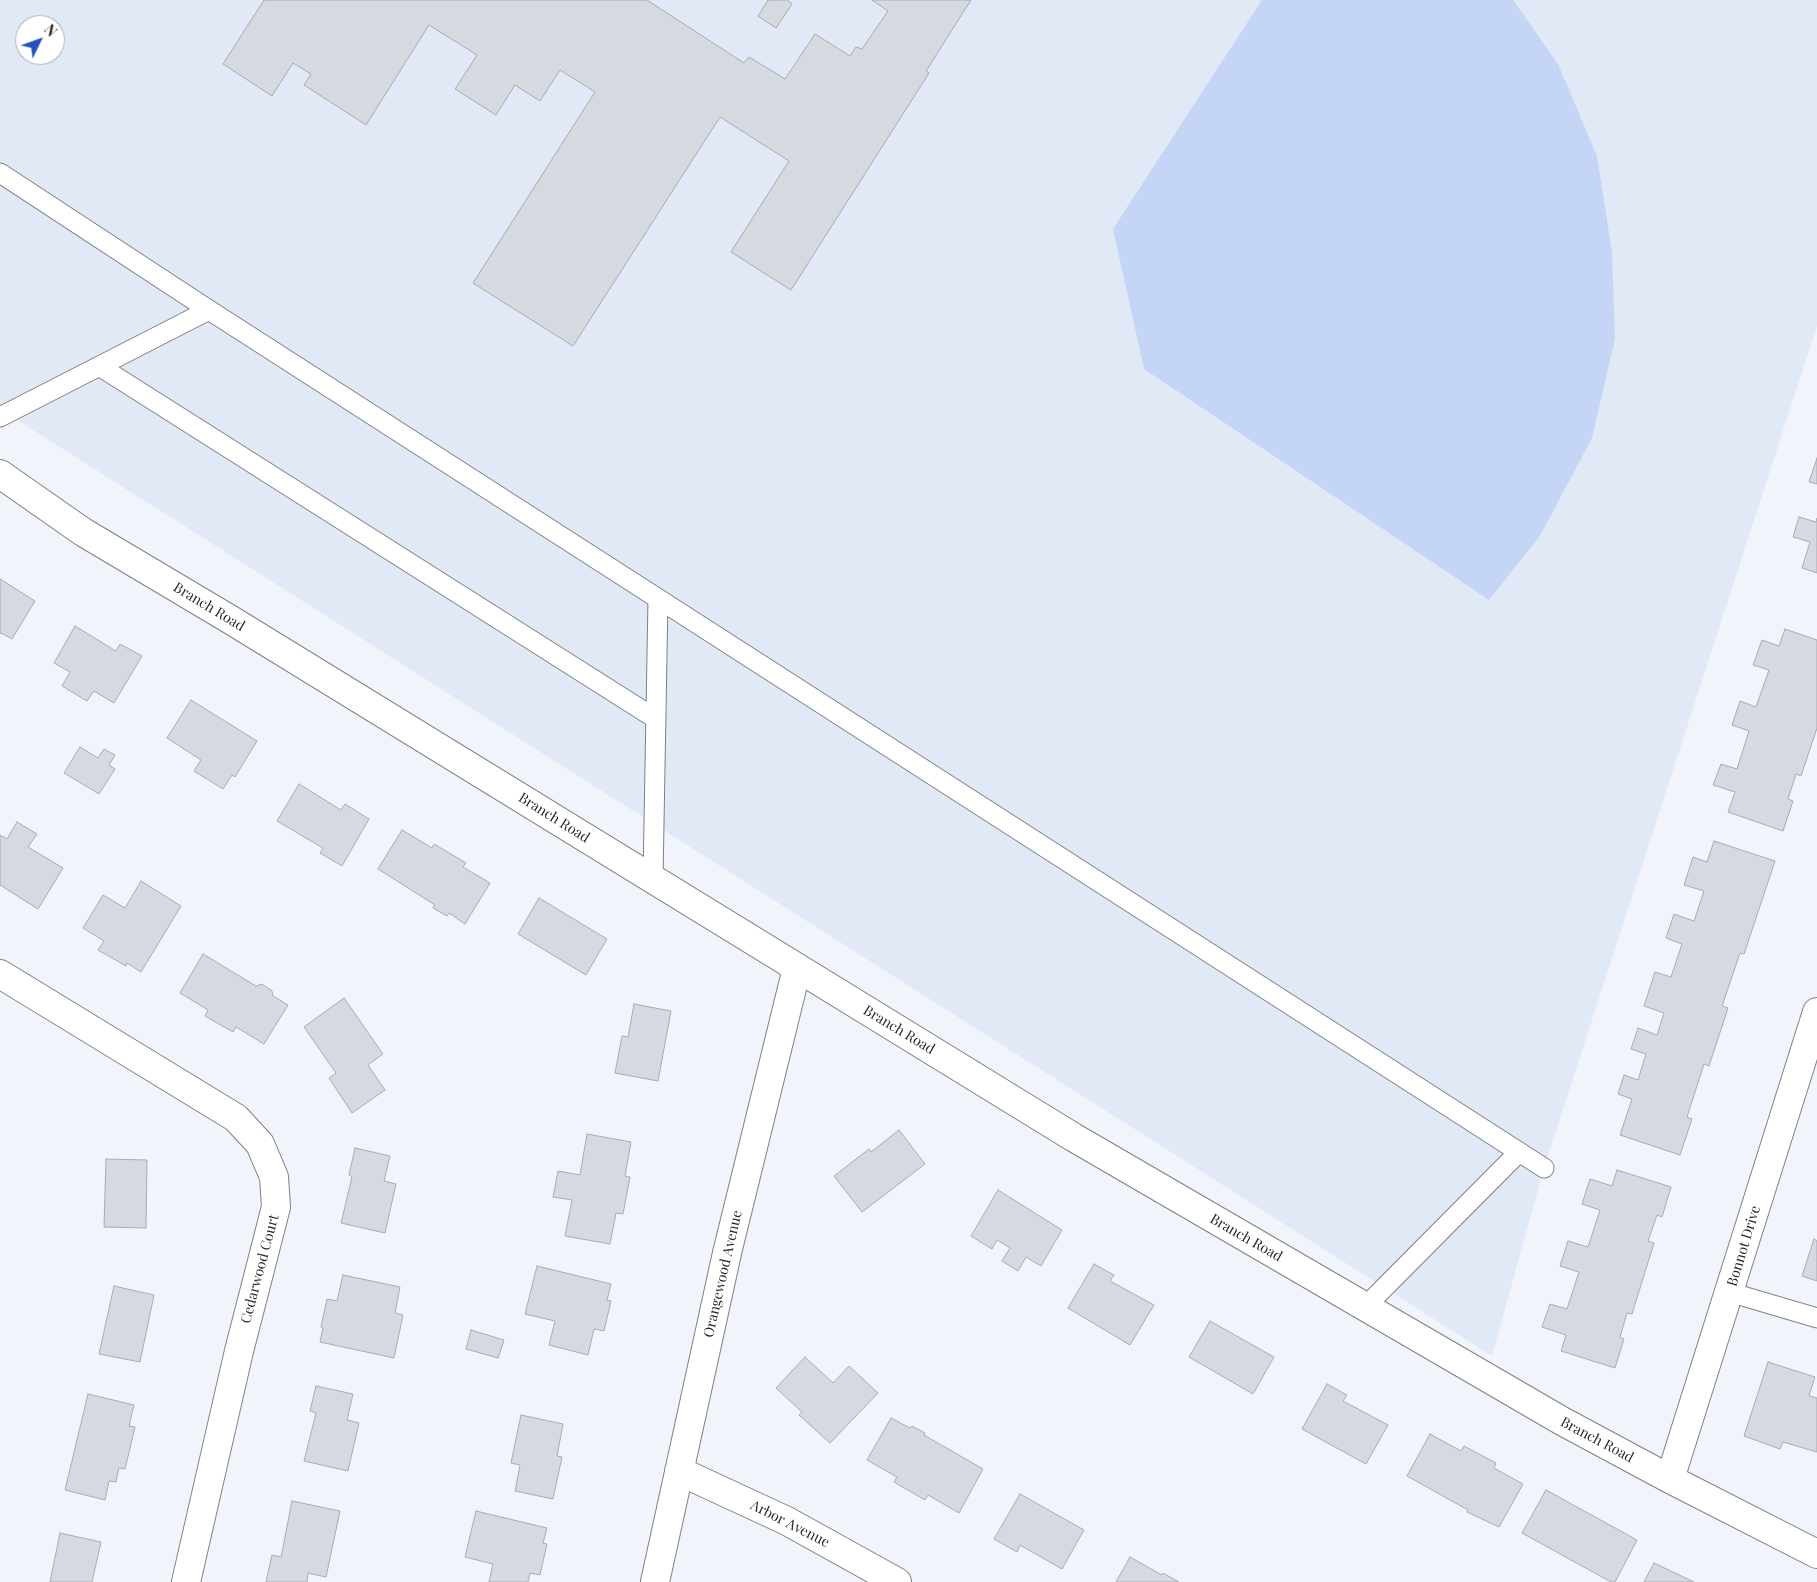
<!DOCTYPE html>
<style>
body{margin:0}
#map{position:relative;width:1817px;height:1582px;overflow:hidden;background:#f1f4fb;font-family:"Playfair Display",serif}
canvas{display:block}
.north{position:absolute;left:15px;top:15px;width:50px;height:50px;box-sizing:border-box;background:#fff;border:1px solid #a8a9aa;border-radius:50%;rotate:48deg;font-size:14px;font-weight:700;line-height:20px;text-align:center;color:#26272a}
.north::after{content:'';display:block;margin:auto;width:18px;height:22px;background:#2451bf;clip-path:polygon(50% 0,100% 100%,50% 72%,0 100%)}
</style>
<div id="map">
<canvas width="1817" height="1582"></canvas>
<div class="north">N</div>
</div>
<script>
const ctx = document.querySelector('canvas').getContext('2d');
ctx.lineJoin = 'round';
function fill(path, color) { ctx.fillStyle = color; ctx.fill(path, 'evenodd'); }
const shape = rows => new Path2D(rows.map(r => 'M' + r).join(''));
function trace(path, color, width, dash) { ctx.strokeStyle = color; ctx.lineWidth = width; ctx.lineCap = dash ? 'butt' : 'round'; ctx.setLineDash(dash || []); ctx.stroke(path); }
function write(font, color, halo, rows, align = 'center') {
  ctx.font = font + ' "Playfair Display",serif'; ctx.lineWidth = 4.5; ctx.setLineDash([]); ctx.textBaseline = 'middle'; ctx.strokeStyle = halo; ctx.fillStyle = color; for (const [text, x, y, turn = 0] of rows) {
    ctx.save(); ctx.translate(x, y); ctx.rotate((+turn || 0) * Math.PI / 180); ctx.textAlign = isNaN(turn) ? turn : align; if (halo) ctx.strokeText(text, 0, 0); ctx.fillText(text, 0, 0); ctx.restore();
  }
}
fill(shape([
 [0,0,1817,0,1817,326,1544,1168,1492,1356,0,409],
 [25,25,55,25,55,55,25,55]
]), '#e2e9f6');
fill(shape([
 [1262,0,1513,0,1558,64,1597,156,1612,252,1615,339,1592,438,1540,536,1489,600,1144,369,1113,229]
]), '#c4d5f6');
const building = shape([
 [264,0,647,0,744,63,749,57,785,79,815,34,850,56,856,47,862,49,888,11,872,0,971,0,926,71,929,73,791,290,731,252,789,161,720,117,573,346,473,283,595,92,560,70,540,101,515,85,496,115,455,89,477,55,429,25,366,125,304,85,311,74,293,63,272,96,223,64,264,0],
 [768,0,787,0,792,4,776,28,758,16,768,0],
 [1817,458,1817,484,1809,482,1817,458],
 [1799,517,1816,522,1817,518,1817,573,1802,568,1810,542,1793,537,1799,517],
 [0,579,35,601,12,639,1,633,0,634,0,579],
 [75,626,116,651,120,644,142,656,114,703,94,691,87,701,62,686,70,672,54,663,75,626],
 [1785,629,1817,640,1817,728,1801,776,1796,774,1788,799,1793,801,1783,831,1728,812,1735,792,1713,785,1721,764,1737,769,1749,731,1732,725,1740,701,1756,707,1769,670,1753,665,1762,640,1779,646,1785,629],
 [191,700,257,741,235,777,232,775,223,789,194,771,201,760,167,738,191,700],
 [80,747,98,758,104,749,115,755,109,765,115,769,99,794,64,773,80,747],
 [299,784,341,810,345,804,369,819,342,866,320,853,323,848,277,821,299,784],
 [17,822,37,834,28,847,63,868,38,909,0,885,0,835,7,839,17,822],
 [402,830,432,848,434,844,466,863,463,867,490,883,465,924,449,913,447,916,433,908,435,905,378,869,402,830],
 [1714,841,1775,861,1744,954,1740,953,1722,1006,1728,1008,1709,1066,1704,1064,1687,1117,1692,1119,1680,1155,1620,1135,1632,1099,1618,1094,1624,1075,1638,1080,1646,1054,1631,1049,1638,1028,1657,1035,1664,1013,1644,1006,1655,972,1671,977,1682,944,1666,938,1674,914,1694,921,1704,891,1684,885,1693,857,1707,862,1714,841],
 [141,881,181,906,141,972,127,963,126,966,98,950,104,941,83,928,103,895,125,908,141,881],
 [539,898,607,939,586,975,518,934,539,898],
 [203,954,256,986,262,984,272,991,273,996,288,1005,264,1044,236,1027,233,1032,205,1016,208,1010,180,993,203,954],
 [344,998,383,1054,368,1065,385,1090,352,1113,329,1078,336,1073,304,1027,344,998],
 [634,1004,671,1011,658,1081,615,1073,622,1036,628,1037,634,1004],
 [899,1130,925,1164,862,1212,834,1176,869,1149,871,1152,899,1130],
 [587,1134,631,1142,625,1176,630,1177,623,1214,616,1213,610,1244,565,1236,572,1200,553,1197,558,1171,580,1175,587,1134],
 [355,1148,390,1156,384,1181,396,1184,385,1233,341,1223,352,1177,349,1175,355,1148],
 [106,1159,147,1160,146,1228,104,1227,106,1159],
 [1617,1170,1671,1187,1662,1217,1657,1215,1648,1241,1654,1243,1632,1314,1627,1313,1620,1337,1624,1339,1615,1368,1561,1351,1566,1335,1542,1327,1550,1304,1567,1309,1579,1272,1560,1266,1568,1241,1588,1247,1600,1210,1582,1204,1590,1179,1612,1186,1617,1170],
 [998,1190,1062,1230,1041,1266,1026,1257,1018,1271,1002,1261,1010,1248,997,1240,992,1249,971,1236,998,1190],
 [1814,1239,1817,1241,1817,1281,1802,1276,1814,1239],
 [1094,1264,1114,1275,1110,1281,1154,1305,1130,1345,1068,1308,1094,1264],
 [537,1266,611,1284,607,1300,611,1301,604,1331,594,1329,588,1355,549,1345,555,1321,525,1314,537,1266],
 [343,1275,400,1287,395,1313,403,1315,394,1358,320,1342,323,1328,321,1327,327,1299,337,1301,343,1275],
 [114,1286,154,1295,140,1362,99,1354,114,1286],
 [1210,1321,1274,1357,1253,1394,1189,1357,1210,1321],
 [471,1330,504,1340,498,1358,466,1349,471,1330],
 [805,1357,833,1383,849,1366,878,1393,830,1443,799,1415,802,1412,776,1388,805,1357],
 [1768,1362,1815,1377,1809,1396,1817,1398,1817,1452,1783,1442,1780,1449,1744,1436,1768,1362],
 [1327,1384,1347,1395,1343,1401,1388,1425,1366,1464,1302,1429,1327,1384],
 [316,1386,353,1394,347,1420,359,1423,348,1471,304,1461,316,1413,310,1411,316,1386],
 [88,1394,134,1405,129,1426,135,1427,125,1469,119,1468,116,1482,109,1481,105,1500,65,1490,88,1394],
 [521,1415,563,1424,557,1456,562,1457,553,1499,515,1491,520,1465,511,1463,521,1415],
 [891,1418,910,1428,912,1426,925,1433,924,1435,983,1469,959,1513,928,1495,925,1500,894,1482,897,1477,867,1460,891,1418],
 [1430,1434,1461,1451,1464,1446,1496,1463,1494,1468,1523,1484,1499,1527,1467,1512,1468,1510,1407,1476,1430,1434],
 [1546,1490,1637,1540,1615,1582,1611,1582,1522,1533,1546,1490],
 [1020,1494,1084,1530,1062,1569,1020,1545,1017,1552,994,1539,1020,1494],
 [292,1501,340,1511,326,1577,308,1573,307,1582,266,1582,272,1555,281,1557,292,1501],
 [476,1511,547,1528,543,1543,547,1544,540,1575,530,1573,528,1582,489,1582,493,1564,465,1557,476,1511],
 [60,1533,101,1542,92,1582,50,1582,60,1533],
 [1130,1557,1162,1575,1163,1573,1179,1582,1116,1582,1130,1557],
 [1654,1563,1694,1582,1644,1582,1654,1563]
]);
fill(building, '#d6d9e0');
trace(building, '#a8abb1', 1);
const service = shape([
 [0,173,209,310,1544,1168],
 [99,366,656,719],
 [0,417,209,310],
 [653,879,658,599],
 [1729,1292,1817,1318],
 [1365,1307,1519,1152]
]);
const minor = shape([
 [0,474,83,532,231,620,1073,1137,1562,1421,1670,1479,1817,1554],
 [0,974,236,1118,260,1144,274,1177,276,1207,239,1351,186,1582],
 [679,1471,787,1521,897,1582],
 [1670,1479,1817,1012],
 [655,1582,727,1253,797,968]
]);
trace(service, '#7d8085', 21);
trace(minor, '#7d8085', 30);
trace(service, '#fff', 19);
trace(minor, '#fff', 28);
write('14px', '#26272a', '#fff', [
 ["Branch Road",209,607,31],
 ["Branch Road",554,818,32],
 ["Branch Road",899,1030,31],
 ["Branch Road",1246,1238,30],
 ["Bonnot Drive",1744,1246,-73],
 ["Cedarwood Court",260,1269,-75],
 ["Orangewood Avenue",723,1274,-77],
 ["Branch Road",1597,1440,28],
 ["Arbor Avenue",790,1524,27]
]);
</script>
